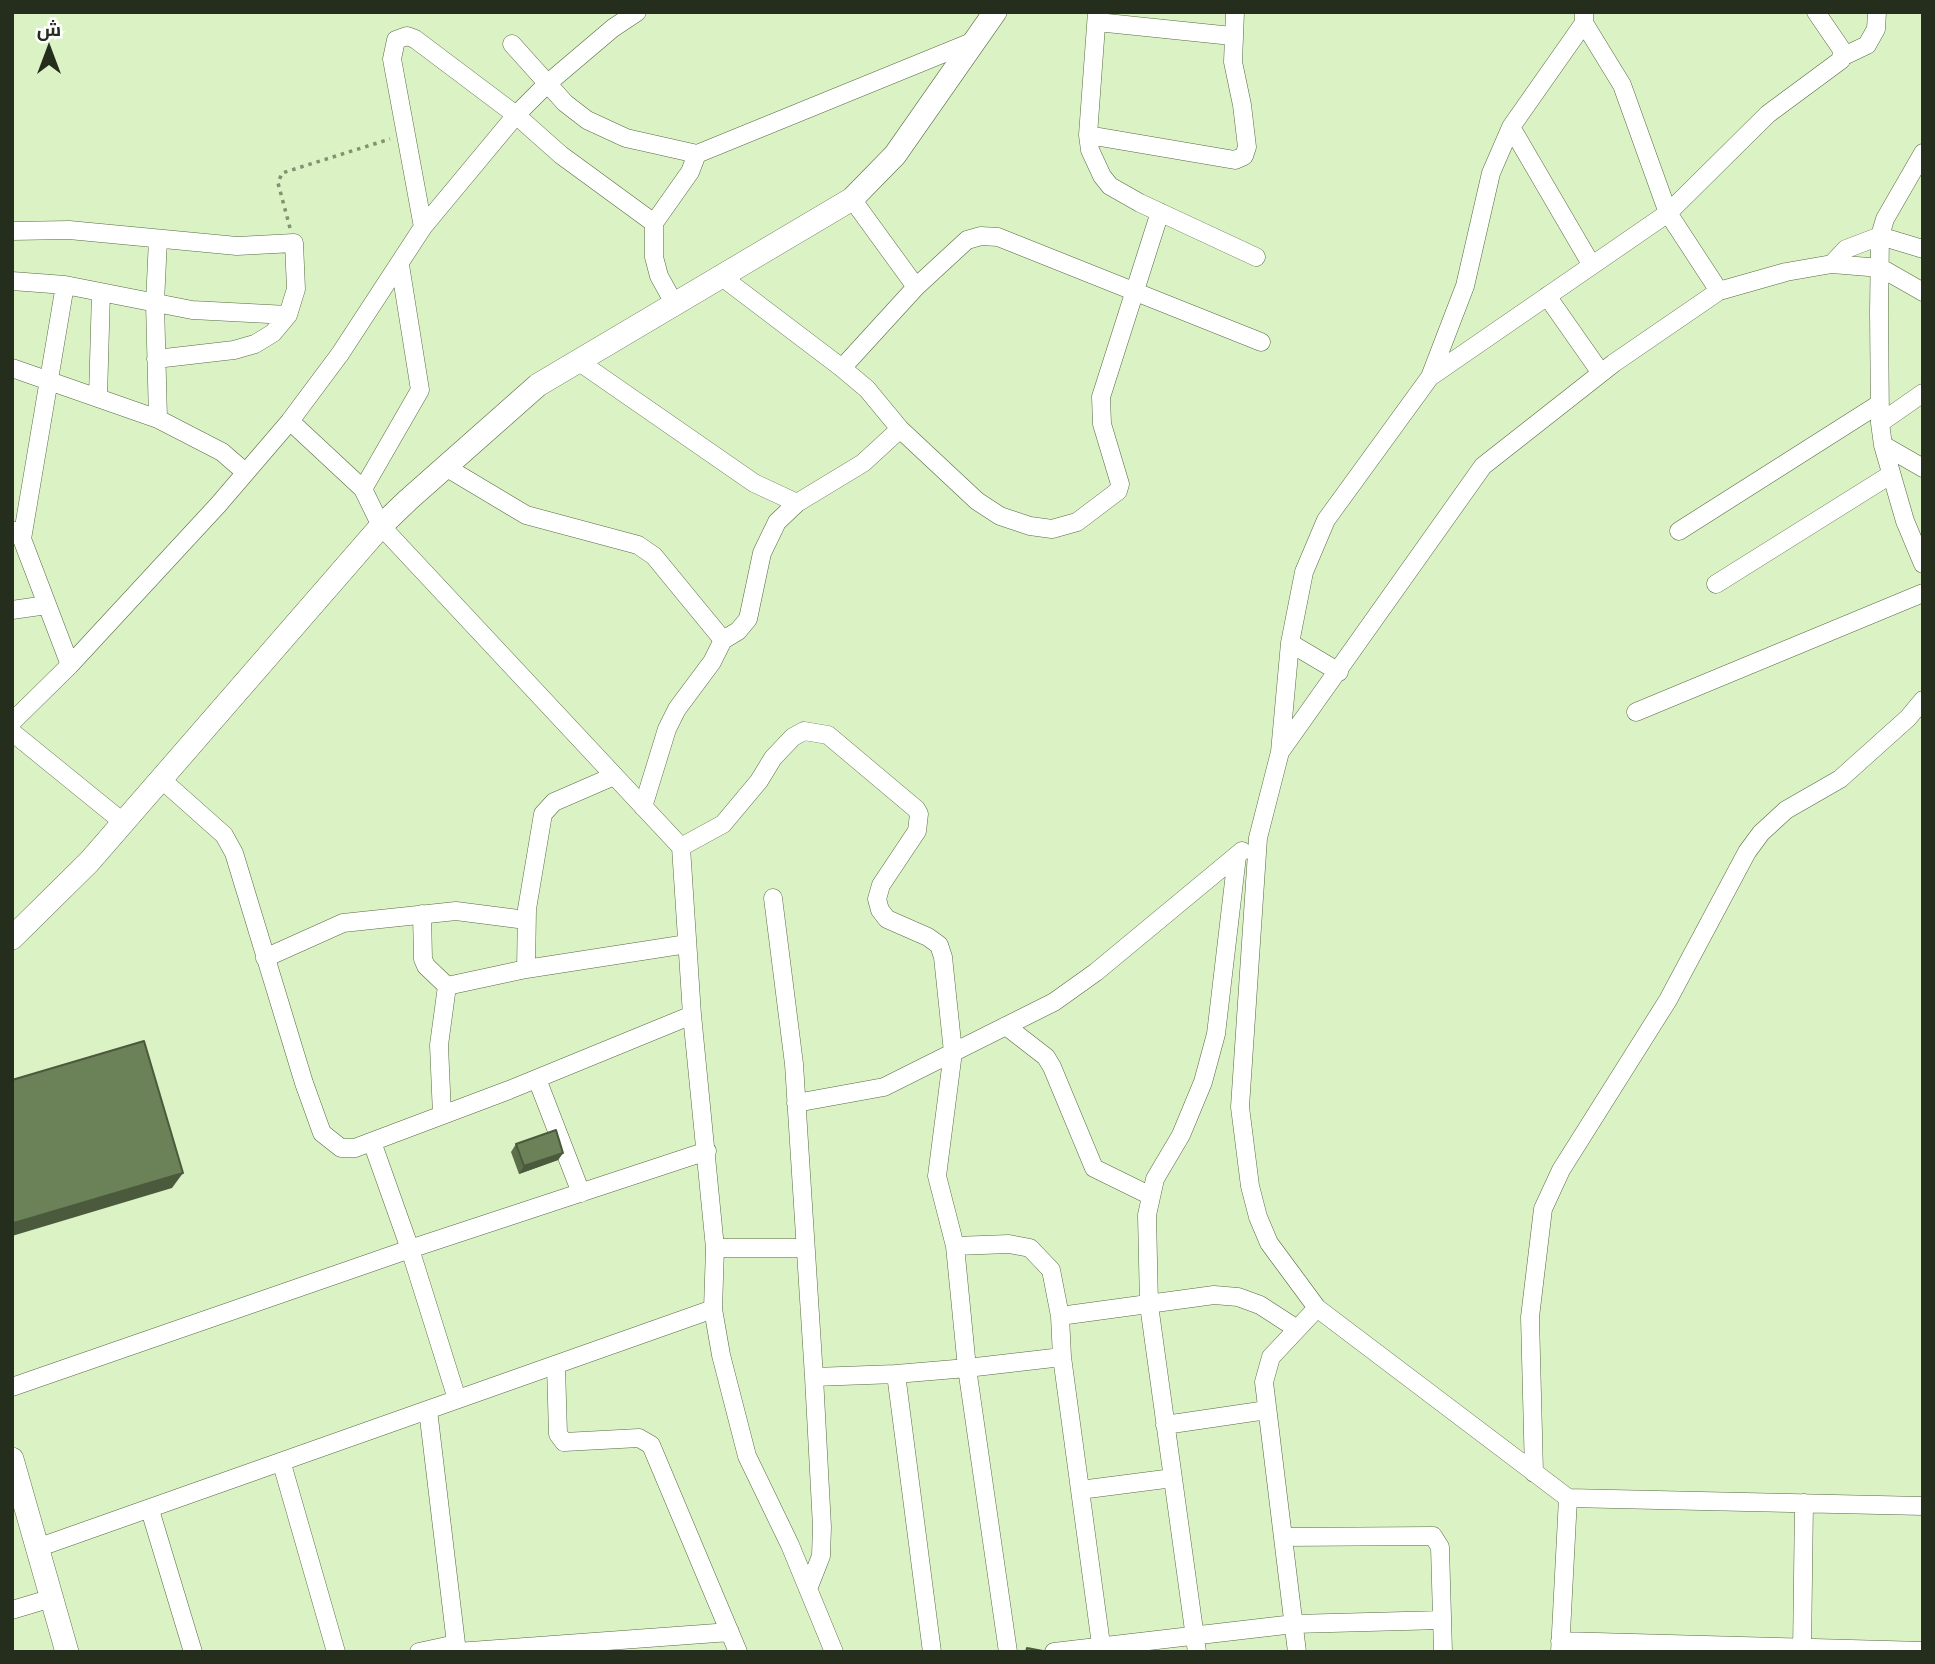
<!DOCTYPE html>
<meta charset="utf-8">
<style>
body{margin:0}
#map{position:relative;width:1935px;height:1664px;overflow:hidden;background:#daf2c4;font-family:"Playfair Display",Cairo,serif}
canvas{display:block}
.frame{position:absolute;inset:0;border:14px solid #252e1d;pointer-events:none}
.north{position:absolute;left:14px;top:14px;width:70px;height:70px;-webkit-text-stroke:5px #fff;paint-order:stroke;rotate:0deg;font-size:19px;font-weight:700;line-height:28px;text-align:center;color:#252e1d}
.north::after{content:'';display:block;margin:auto;width:24px;height:32px;background:#252e1d;clip-path:polygon(50% 0,100% 100%,50% 72%,0 100%)}
</style>
<div id="map">
<canvas width="1935" height="1664"></canvas>
<div class="frame"></div>
<div class="north">ش</div>
</div>
<script>
const ctx = document.querySelector('canvas').getContext('2d');
ctx.lineJoin = 'round';
const shape = rows => new Path2D(rows.map(r => 'M' + r).join(''));
function trace(path, color, width, dash) { ctx.strokeStyle = color; ctx.lineWidth = width; ctx.lineCap = dash ? 'butt' : 'round'; ctx.setLineDash(dash || []); ctx.stroke(path); }
function fill(path, color) { ctx.fillStyle = color; ctx.fill(path, 'evenodd'); }
const minor = shape([
 [1097,12,1088,135,1090,150,1102,176,1110,186,1140,203,1256,257],
 [1584,12,1584,23,1622,85,1668,213,1719,291],
 [1097,22,1232,36],
 [1584,23,1511,127,1591,264],
 [512,44,565,103,587,120,626,138,697,154,974,41],
 [1844,56,1867,45,1876,29,1877,12],
 [1511,127,1491,173,1465,286,1430,377,1668,213,1768,114,1841,60,1842,50,1816,12],
 [1088,135,1235,160,1244,156,1247,147,1242,105,1233,62,1235,12],
 [1923,153,1885,219,1880,236,1879,312,1880,423,1883,445,1905,521,1923,564],
 [852,199,916,287,967,240,981,236,998,237,1261,342],
 [423,227,392,59,396,40,407,36,415,39,516,115,561,155,654,223],
 [12,231,69,230,237,246,294,243,296,289,288,315,273,333,255,344,234,350,156,359],
 [158,239,155,303,158,419],
 [1832,264,1846,249,1880,236,1923,249],
 [722,277,842,368],
 [12,281,65,285,192,310,288,315],
 [916,287,842,368,867,389,900,429,977,501,1000,516,1030,526,1052,529,1077,522,1118,491,1120,484,1102,424,1101,397,1160,212],
 [1923,292,1881,268,1832,264,1786,272,1719,291,1614,363,1483,466,1280,752,1258,838,1240,1107,1250,1186,1258,1217,1269,1243,1317,1308,1568,1498,1923,1506],
 [1547,296,1601,373],
 [675,305,659,276,654,257,654,223,690,172,697,154],
 [578,361,754,483,797,503],
 [12,368,158,419,222,452,245,472],
 [98,397,101,292],
 [290,421,363,489,381,526,681,847,692,1015,715,1248,713,1309,721,1355,747,1456,790,1545,834,1652],
 [1880,423,1923,393],
 [1883,445,1923,468],
 [444,466,526,515,638,545,654,556,723,640,712,662,677,709,667,729,643,807],
 [363,489,420,390,400,265],
 [15,531,22,539,70,665],
 [1679,531,1879,404],
 [22,539,65,285],
 [1716,584,1890,475],
 [12,610,47,605],
 [723,640,738,631,748,619,762,553,777,522,797,503,863,463,900,429],
 [1290,643,1339,672],
 [1636,712,1923,593],
 [12,722,70,665,218,505,290,421,340,354,423,227,516,115,547,84,613,28,637,12],
 [12,732,124,823],
 [1280,752,1290,643,1304,572,1326,520,1430,377],
 [161,779,224,835,234,853,304,1083,322,1133,341,1148,355,1148,509,1090,692,1015],
 [681,847,723,824,759,781,773,758,793,737,804,731,828,735,916,809,919,814,917,831,881,885,877,899,880,910,887,919,928,937,939,945,943,957,953,1052,937,1176,955,1246],
 [773,898,794,1064,814,1377,896,1374,967,1368,1062,1357,1060,1316,1051,1270,1030,1248,1009,1244,955,1246,967,1368,1008,1652],
 [422,914,423,959,426,966,447,986],
 [265,958,343,923,456,911,526,920],
 [526,969,527,909,543,814,554,802,614,776],
 [1006,1026,1046,1057,1052,1067,1094,1168,1149,1195],
 [537,1079,581,1193],
 [796,1103,884,1087,1054,1002,1096,972,1242,851],
 [442,1115,439,1045,447,986,526,969,687,944],
 [372,1142,410,1249,457,1399],
 [715,1248,804,1248],
 [1060,1316,1214,1295,1238,1297,1260,1305,1297,1329],
 [1062,1357,1102,1652],
 [556,1366,558,1434,564,1442,639,1438,651,1445,738,1652],
 [896,1374,932,1652],
 [12,1387,410,1249,707,1151],
 [428,1410,457,1652],
 [1165,1425,1267,1410],
 [282,1464,336,1652],
 [1534,1473,1530,1317,1543,1209,1561,1170,1668,1000,1747,852,1761,833,1786,810,1840,779,1908,718,1923,700],
 [1080,1490,1173,1478],
 [150,1510,193,1652],
 [1283,1537,1433,1536,1440,1547,1443,1652],
 [37,1548,713,1309],
 [808,1589,821,1556,822,1527,814,1377],
 [12,1610,52,1598],
 [1560,1641,1923,1651],
 [419,1652,456,1644],
 [457,1652,730,1632],
 [1054,1652,1294,1624,1442,1620],
 [1197,1652,1149,1305,1147,1215,1155,1179,1181,1135,1203,1082,1216,1034,1237,856],
 [1297,1652,1264,1382,1271,1357,1317,1308],
 [1560,1652,1568,1498],
 [1802,1652,1804,1503]
]);
const tertiary = shape([
 [12,938,89,862,381,526,408,500,538,385,852,199,895,155,995,12],
 [12,1459,67,1652]
]);
trace(minor, '#566b42', 19);
trace(tertiary, '#566b42', 24);
trace(shape([
 [290,228,278,183,282,173,390,139]
]), '#819272', 3.5, [3.5, 5]);
trace(minor, '#fff', 18);
trace(tertiary, '#fff', 23);
fill(shape([
 [516,1144,563,1153,558,1160,519,1174,511,1152]
]), '#5c6f4b');
fill(shape([
 [563,1153,558,1160,519,1174,524,1166],
 [183,1173,172,1188,12,1236,12,1225,14,1223]
]), '#4b5a3d');
const building = shape([
 [144,1041,183,1173,14,1223,12,1219,12,1080,144,1041],
 [556,1130,563,1153,524,1166,516,1144,556,1130],
 [1027,1648,1048,1652,1026,1652,1027,1648]
]);
fill(building, '#6b8157');
trace(building, '#4b5a3d', 2);
</script>
